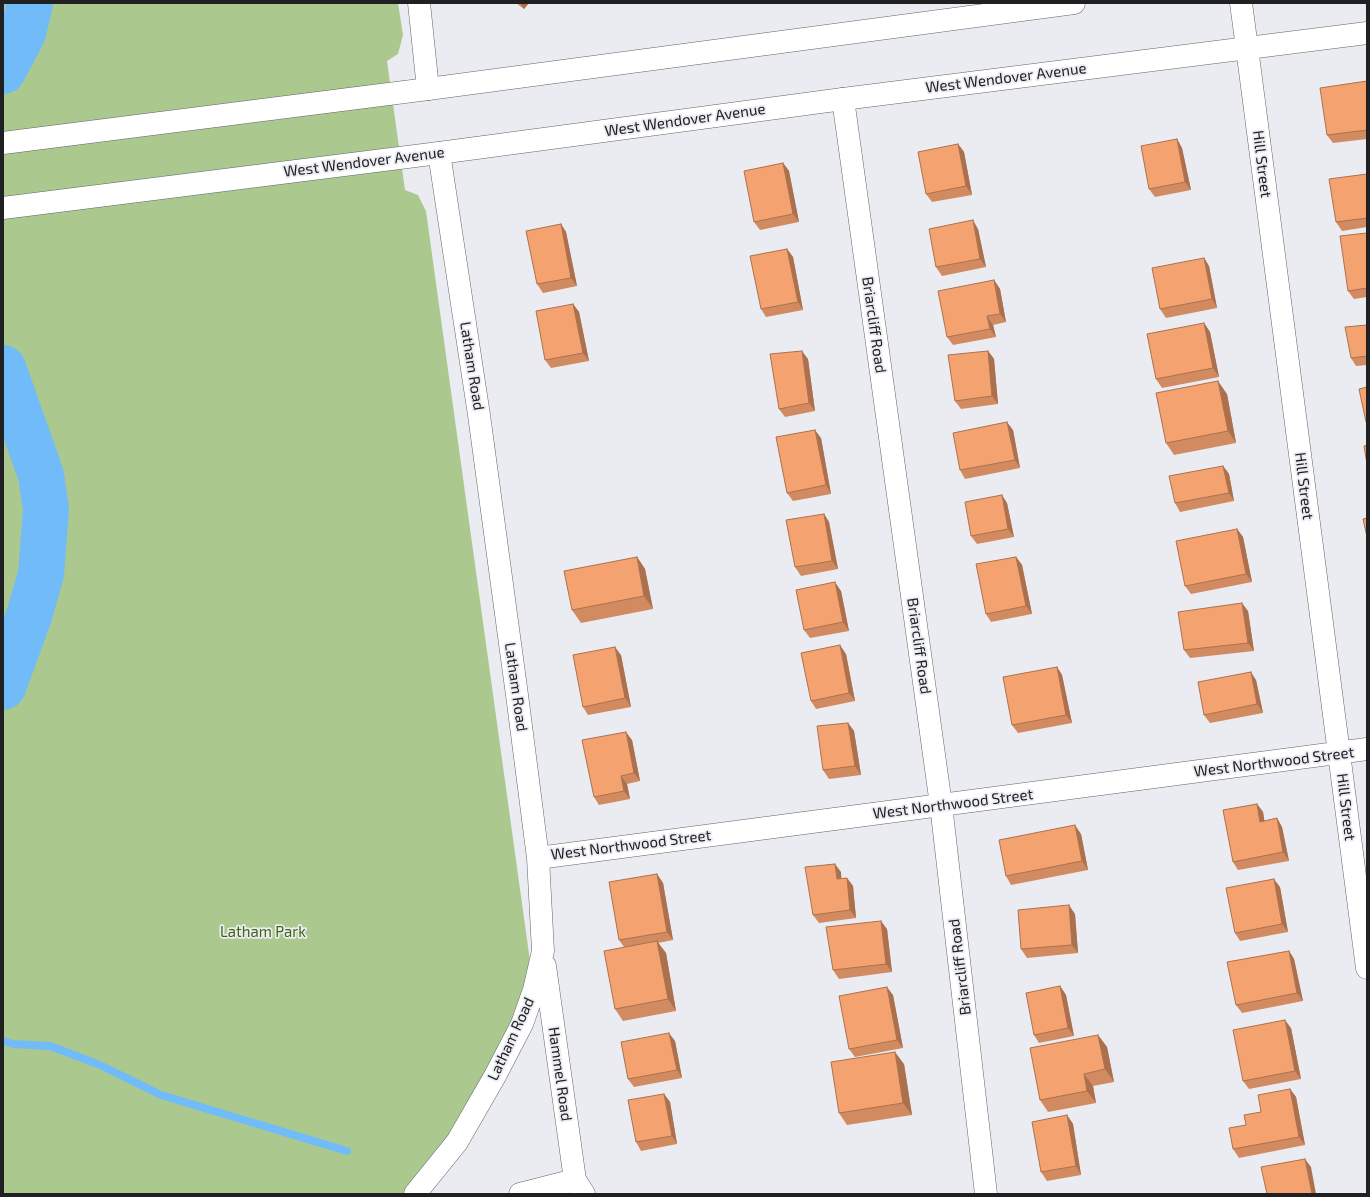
<!DOCTYPE html>
<style>
body{margin:0}
#map{position:relative;width:1370px;height:1197px;overflow:hidden;background:#eaecf2;font-family:"Exo 2",sans-serif}
canvas{display:block}
.frame{position:absolute;inset:0;border:4px solid #202022;pointer-events:none}
</style>
<div id="map">
<canvas width="1370" height="1197"></canvas>
<div class="frame"></div>
</div>
<script>
const ctx = document.querySelector('canvas').getContext('2d');
ctx.lineJoin = 'round';
function fill(path, color) { ctx.fillStyle = color; ctx.fill(path, 'evenodd'); }
const shape = rows => new Path2D(rows.map(r => 'M' + r).join(''));
function trace(path, color, width, dash) { ctx.strokeStyle = color; ctx.lineWidth = width; ctx.lineCap = dash ? 'butt' : 'round'; ctx.setLineDash(dash || []); ctx.stroke(path); }
function write(font, color, halo, rows, align = 'center') {
  ctx.font = font + ' "Exo 2",sans-serif'; ctx.lineWidth = 3.5; ctx.setLineDash([]); ctx.textBaseline = 'middle'; ctx.strokeStyle = halo; ctx.fillStyle = color; for (const [text, x, y, turn = 0] of rows) {
    ctx.save(); ctx.translate(x, y); ctx.rotate((+turn || 0) * Math.PI / 180); ctx.textAlign = isNaN(turn) ? turn : align; if (halo) ctx.strokeText(text, 0, 0); ctx.fillText(text, 0, 0); ctx.restore();
  }
}
fill(shape([
 [3,3,398,3,403,35,398,54,387,61,405,190,418,195,426,211,534,990,415,1194,3,1194]
]), '#abc98f');
trace(shape([
 [3,1041,13,1044,50,1046,100,1065,161,1095,347,1151]
]), '#71bbf9', 8);
trace(shape([
 [3,71,23,33,30,3],
 [3,368,41,475,46,510,41,574,29,616,3,687]
]), '#71bbf9', 46);
const street = shape([
 [419,3,428,89],
 [1247,48,1367,968],
 [843,99,941,805,986,1194],
 [538,858,1367,749],
 [545,966,575,1180,584,1194],
 [415,1194,457,1142,495,1076,522,1024,534,990,543,951,538,858,517,695,479,415,439,153],
 [520,1194,575,1180]
]);
const secondary = shape([
 [1241,3,1247,48]
]);
const highway = shape([
 [3,143,428,89,1074,3],
 [3,208,439,153,843,99,1367,33]
]);
trace(street, '#616368', 23);
trace(secondary, '#616368', 23);
trace(highway, '#616368', 23);
trace(street, '#fff', 22);
trace(secondary, '#fff', 22);
trace(highway, '#fff', 22);
fill(shape([
 [516,3,529,3,524,9],
 [1367,81,1367,139,1333,143,1327,135],
 [1177,139,1182,148,1191,190,1155,197,1149,189],
 [958,144,964,152,972,195,932,202,926,194],
 [783,163,789,171,799,222,760,230,754,222],
 [1367,174,1367,227,1342,231,1336,222],
 [561,224,566,232,577,286,543,293,537,284],
 [978,229,986,267,942,276,936,267],
 [1367,233,1367,297,1354,299,1348,291],
 [787,249,793,257,803,310,766,317,761,309],
 [1204,258,1209,266,1217,308,1166,318,1160,309],
 [994,280,1000,289,1006,322,993,325,996,337,953,345,947,337],
 [573,304,579,312,589,361,551,368,545,360],
 [1204,323,1210,332,1219,377,1162,388,1156,379],
 [1367,325,1367,365,1356,366,1351,358],
 [988,351,994,359,998,404,961,409,955,401],
 [808,359,815,411,785,417,779,409],
 [1227,394,1236,443,1174,455,1166,443],
 [1013,430,1020,468,965,479,960,470],
 [821,438,831,494,793,501,787,493],
 [1223,466,1229,474,1234,501,1180,512,1175,503],
 [1007,503,1014,537,977,544,971,536],
 [824,514,829,522,838,569,801,576,795,567],
 [1237,529,1243,537,1252,582,1191,594,1185,586],
 [637,557,645,569,653,609,581,623,572,610],
 [1016,557,1022,565,1032,614,991,622,986,614],
 [841,591,849,631,810,638,804,630],
 [1248,611,1254,651,1190,658,1184,650],
 [846,654,855,701,816,709,811,701],
 [621,655,631,707,588,715,583,707],
 [1057,667,1062,675,1072,723,1018,733,1012,725],
 [1256,680,1263,713,1210,723,1204,715],
 [848,723,854,731,861,775,829,779,823,770],
 [632,740,640,781,627,784,630,799,599,805,594,797],
 [1257,804,1263,812,1264,821,1277,818,1282,827,1289,861,1238,870,1233,862],
 [1081,834,1088,870,1011,885,1006,876],
 [841,872,841,878,847,878,853,886,856,918,819,923,813,915],
 [657,874,663,883,673,940,658,943,666,953,676,1011,623,1021,615,1009,624,947,619,940],
 [1280,887,1288,932,1240,941,1235,933],
 [1075,914,1078,953,1027,958,1021,949],
 [887,929,892,972,839,979,833,970],
 [1289,951,1294,959,1303,1001,1242,1013,1236,1005],
 [1060,986,1066,995,1074,1036,1039,1043,1034,1035],
 [893,995,903,1048,855,1057,849,1049],
 [1291,1028,1301,1079,1249,1089,1243,1081],
 [1098,1035,1107,1047,1114,1082,1093,1086,1096,1103,1048,1112,1040,1100],
 [675,1041,682,1078,634,1087,628,1079],
 [904,1064,912,1115,847,1125,839,1113],
 [1290,1089,1296,1097,1305,1145,1239,1158,1233,1149,1246,1125],
 [664,1094,670,1102,677,1144,641,1151,636,1142],
 [1067,1115,1073,1124,1081,1175,1047,1181,1041,1172]
]), '#d28b60');
fill(shape([
 [520,3,529,3,524,9],
 [1177,139,1182,148,1191,190,1185,182],
 [958,144,964,152,972,195,966,186],
 [783,163,789,171,799,222,793,214],
 [973,220,978,229,986,267,980,259],
 [561,224,566,232,577,286,571,278],
 [787,249,793,257,803,310,798,302],
 [1204,258,1209,266,1217,308,1212,299],
 [994,280,1000,289,1006,322,1000,314],
 [573,304,579,312,589,361,583,353],
 [987,316,993,325,996,337,990,329],
 [1204,323,1210,332,1219,377,1213,368],
 [802,351,808,359,815,411,809,403],
 [988,351,994,359,998,404,992,396],
 [1218,381,1227,394,1236,443,1228,431],
 [1007,422,1013,430,1020,468,1015,460],
 [815,430,821,438,831,494,826,485],
 [1223,466,1229,474,1234,501,1229,493],
 [1002,495,1007,503,1014,537,1008,529],
 [824,514,829,522,838,569,832,561],
 [1237,529,1243,537,1252,582,1246,574],
 [637,557,645,569,653,609,644,596],
 [1016,557,1022,565,1032,614,1026,606],
 [835,582,841,591,849,631,843,622],
 [1242,603,1248,611,1254,651,1248,643],
 [840,645,846,654,855,701,849,693],
 [615,647,621,655,631,707,625,698],
 [1057,667,1062,675,1072,723,1066,715],
 [1251,672,1256,680,1263,713,1257,704],
 [848,723,854,731,861,775,855,766],
 [626,732,632,740,640,781,634,773],
 [621,776,627,784,630,799,624,791],
 [1257,804,1263,812,1266,830,1260,822],
 [1277,818,1282,827,1289,861,1283,852],
 [1075,825,1081,834,1088,870,1082,861],
 [835,864,841,872,842,887,837,879],
 [657,874,663,883,673,940,667,932],
 [847,878,853,886,856,918,850,910],
 [1274,879,1280,887,1288,932,1282,924],
 [1069,905,1075,914,1078,953,1072,945],
 [881,921,887,929,892,972,886,964],
 [657,941,666,953,676,1011,668,999],
 [1289,951,1294,959,1303,1001,1297,993],
 [1060,986,1066,995,1074,1036,1068,1028],
 [887,987,893,995,903,1048,897,1040],
 [1285,1020,1291,1028,1301,1079,1295,1071],
 [669,1033,675,1041,682,1078,677,1070],
 [1098,1035,1107,1047,1114,1082,1105,1069],
 [895,1052,904,1064,912,1115,903,1103],
 [1084,1074,1093,1086,1096,1103,1087,1091],
 [1290,1089,1296,1097,1305,1145,1299,1137],
 [664,1094,670,1102,677,1144,672,1136],
 [1067,1115,1073,1124,1081,1175,1076,1166],
 [1305,1159,1311,1167,1316,1194,1312,1194]
]), '#ab714e');
const building = shape([
 [1367,81,1367,130,1327,135,1320,88,1367,81],
 [1177,139,1185,182,1149,189,1141,146,1177,139],
 [958,144,966,186,926,194,918,152,958,144],
 [783,163,793,214,754,222,744,171,783,163],
 [1367,174,1367,218,1336,222,1329,179,1367,174],
 [973,220,980,259,936,267,929,229,973,220],
 [561,224,571,278,537,284,526,231,561,224],
 [1367,233,1367,288,1348,291,1340,236,1367,233],
 [787,249,798,302,761,309,750,256,787,249],
 [1204,258,1212,299,1160,309,1152,268,1204,258],
 [994,280,1000,314,987,316,990,329,947,337,938,291,994,280],
 [573,304,583,353,545,360,536,311,573,304],
 [1204,323,1213,368,1156,379,1147,334,1204,323],
 [1367,325,1367,356,1351,358,1345,327,1367,325],
 [802,351,809,403,779,409,770,354,802,351],
 [988,351,992,396,955,401,948,355,988,351],
 [1218,381,1228,431,1166,443,1156,393,1218,381],
 [1367,387,1367,422,1366,422,1359,389,1367,387],
 [1007,422,1015,460,960,470,953,433,1007,422],
 [815,430,826,485,787,493,776,437,815,430],
 [1367,445,1367,464,1364,446,1367,445],
 [1223,466,1229,493,1175,503,1169,476,1223,466],
 [1002,495,1008,529,971,536,965,502,1002,495],
 [824,514,832,561,795,567,786,520,824,514],
 [1367,518,1367,537,1363,519,1367,518],
 [1237,529,1246,574,1185,586,1176,541,1237,529],
 [637,557,644,596,572,610,564,571,637,557],
 [1016,557,1026,606,986,614,976,564,1016,557],
 [835,582,843,622,804,630,796,590,835,582],
 [1242,603,1248,643,1184,650,1178,612,1242,603],
 [840,645,849,693,811,701,801,653,840,645],
 [615,647,625,698,583,707,573,655,615,647],
 [1057,667,1066,715,1012,725,1003,677,1057,667],
 [1251,672,1257,704,1204,715,1198,682,1251,672],
 [848,723,855,766,823,770,817,726,848,723],
 [626,732,634,773,621,776,624,791,594,797,582,740,626,732],
 [1257,804,1260,822,1277,818,1283,852,1233,862,1223,810,1257,804],
 [1075,825,1082,861,1006,876,999,840,1075,825],
 [835,864,837,879,847,878,850,910,813,915,805,867,835,864],
 [657,874,667,932,619,940,609,882,657,874],
 [1274,879,1282,924,1235,933,1226,888,1274,879],
 [1069,905,1072,945,1021,949,1018,910,1069,905],
 [881,921,886,964,833,970,826,927,881,921],
 [657,941,668,999,615,1009,604,951,657,941],
 [1289,951,1297,993,1236,1005,1227,962,1289,951],
 [1060,986,1068,1028,1034,1035,1026,993,1060,986],
 [887,987,897,1040,849,1049,839,996,887,987],
 [1285,1020,1295,1071,1243,1081,1233,1030,1285,1020],
 [669,1033,677,1070,628,1079,621,1042,669,1033],
 [1098,1035,1105,1069,1084,1074,1087,1091,1040,1100,1030,1048,1098,1035],
 [895,1052,903,1103,839,1113,831,1062,895,1052],
 [1290,1089,1299,1137,1233,1149,1229,1128,1246,1125,1244,1115,1261,1112,1258,1095,1290,1089],
 [664,1094,672,1136,636,1142,628,1100,664,1094],
 [1067,1115,1076,1166,1041,1172,1032,1122,1067,1115],
 [1305,1159,1312,1194,1267,1194,1261,1167,1305,1159]
]);
fill(building, '#f4a270');
trace(building, '#ab714e', 1);
write('15px', '#202022', '#eaecf2', [
 ["West Wendover Avenue",1006,78,-7],
 ["West Wendover Avenue",685,120,-8],
 ["West Wendover Avenue",364,162,-7],
 ["Hill Street",1262,164,83],
 ["Briarcliff Road",874,325,82],
 ["Latham Road",472,366,81],
 ["Hill Street",1304,486,83],
 ["Briarcliff Road",919,646,82],
 ["Latham Road",516,687,82],
 ["West Northwood Street",1274,762,-7],
 ["West Northwood Street",953,804,-7],
 ["Hill Street",1346,807,83],
 ["West Northwood Street",631,845,-7],
 ["Briarcliff Road",960,967,-97],
 ["Latham Road",511,1039,-65],
 ["Hammel Road",560,1074,82]
]);
write('15px', '#41640c', '#eaecf2', [
 ["Latham Park",263,932]
]);
</script>
